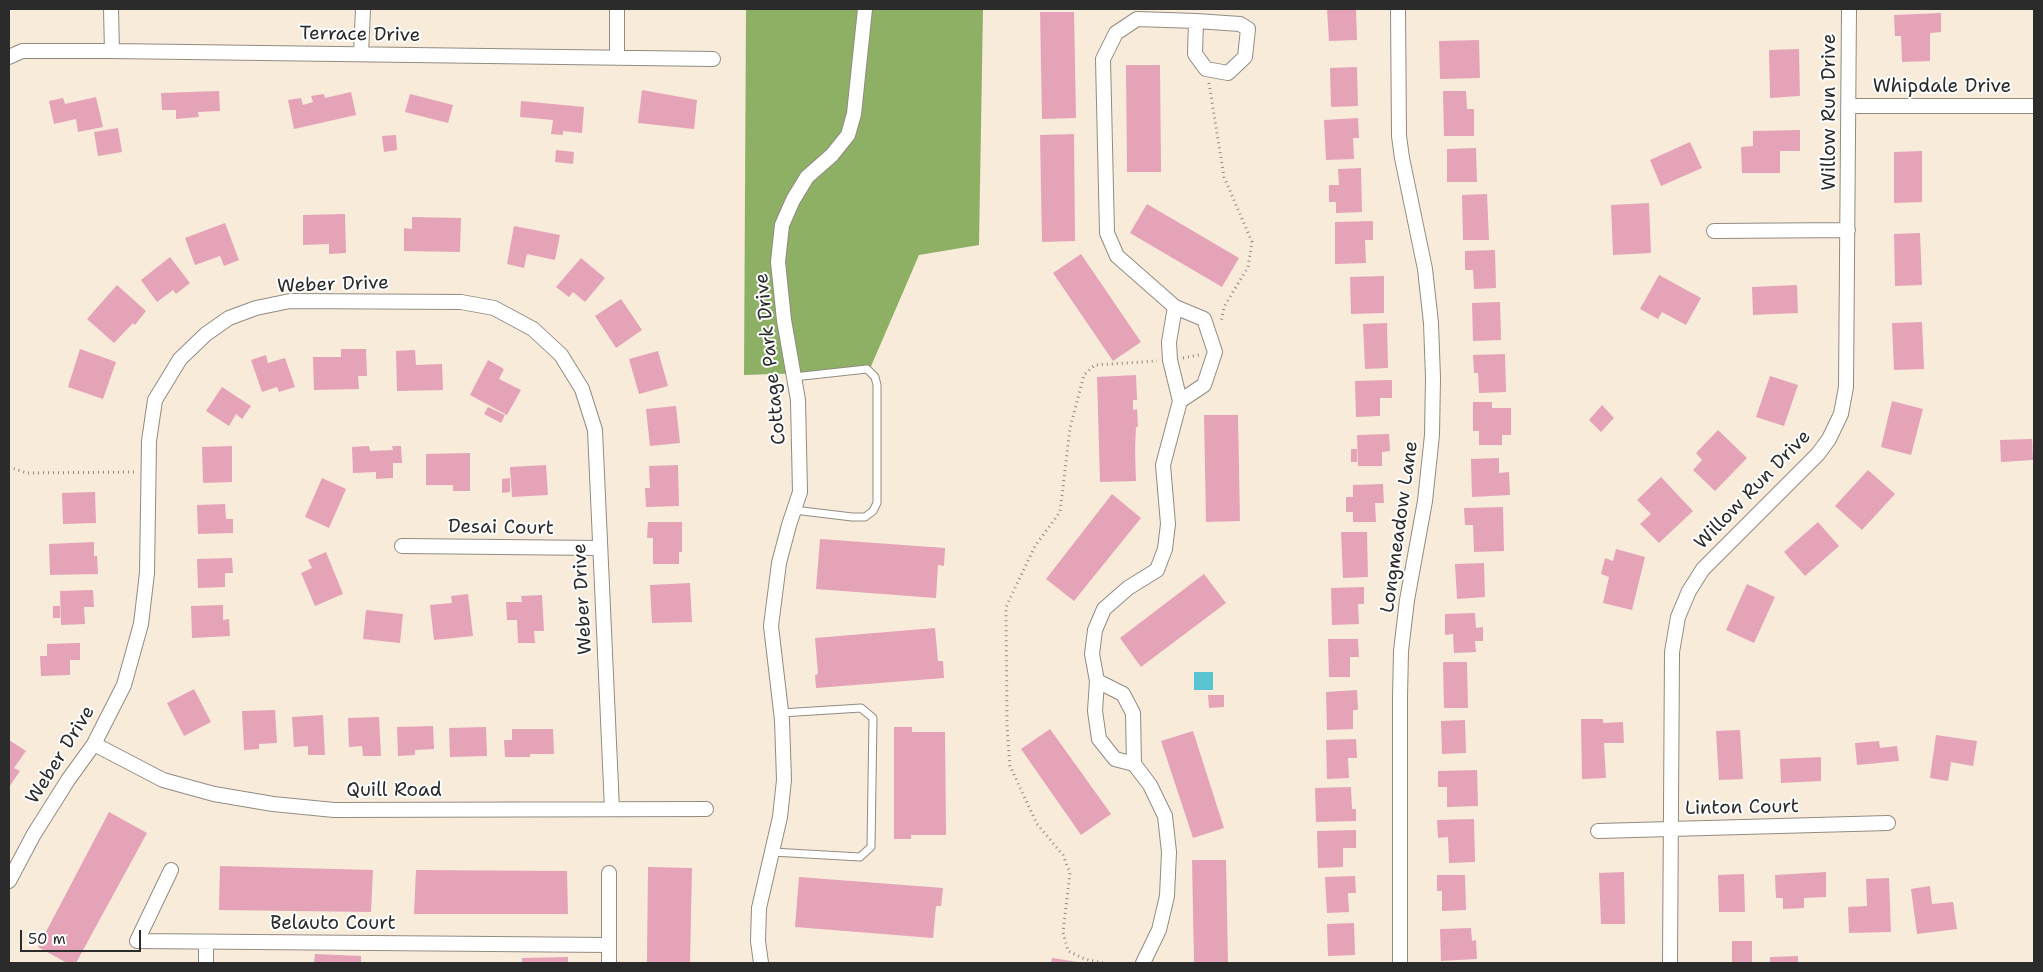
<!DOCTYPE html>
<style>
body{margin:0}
#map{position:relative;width:2043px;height:972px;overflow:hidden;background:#f8ebda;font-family:"Shantell Sans",sans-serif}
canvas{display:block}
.frame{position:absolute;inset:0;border:10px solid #2b2b2b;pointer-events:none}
.scale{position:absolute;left:20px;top:930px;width:121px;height:22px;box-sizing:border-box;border:2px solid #2b2b2b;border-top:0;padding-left:6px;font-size:15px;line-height:18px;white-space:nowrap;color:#2b2b2b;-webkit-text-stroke:4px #fff;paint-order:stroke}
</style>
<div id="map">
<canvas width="2043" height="972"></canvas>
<div class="frame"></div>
<div class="scale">50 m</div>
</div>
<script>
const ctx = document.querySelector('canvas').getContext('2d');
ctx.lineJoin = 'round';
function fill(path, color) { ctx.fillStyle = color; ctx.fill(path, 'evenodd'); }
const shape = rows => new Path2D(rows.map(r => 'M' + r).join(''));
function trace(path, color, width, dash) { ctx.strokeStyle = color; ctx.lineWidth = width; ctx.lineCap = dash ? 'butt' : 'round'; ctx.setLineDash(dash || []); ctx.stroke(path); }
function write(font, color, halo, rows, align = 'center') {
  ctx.font = font + ' "Shantell Sans",sans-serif'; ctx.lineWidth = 4; ctx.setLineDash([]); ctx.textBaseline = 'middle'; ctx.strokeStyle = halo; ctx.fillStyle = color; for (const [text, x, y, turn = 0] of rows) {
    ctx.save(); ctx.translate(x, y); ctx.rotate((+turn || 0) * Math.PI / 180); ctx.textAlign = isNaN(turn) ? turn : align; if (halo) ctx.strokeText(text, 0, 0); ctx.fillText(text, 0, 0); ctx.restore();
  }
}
fill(shape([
 [746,9,983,9,979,245,919,255,869,371,744,375]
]), '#8db064');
fill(shape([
 [1194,672,1213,672,1213,690,1194,690]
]), '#58c4d1');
fill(shape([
 [1327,9,1356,9,1357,40,1329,41],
 [1040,12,1074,12,1076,118,1042,119],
 [1941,13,1941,32,1930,33,1930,61,1902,62,1901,36,1895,36,1894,15],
 [1479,40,1480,78,1440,79,1439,41],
 [1799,49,1800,96,1770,98,1769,50],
 [1126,65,1160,65,1161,172,1127,172],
 [1357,67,1358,106,1331,107,1330,68],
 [642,90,697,100,694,129,638,123],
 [219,91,220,111,198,112,199,117,176,119,176,110,162,110,161,93],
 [1443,91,1466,91,1467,109,1474,109,1474,136,1444,136],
 [351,92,356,115,294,129,288,100,301,98,303,105,313,102,311,96,324,94,325,98],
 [410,94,453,105,448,123,405,112],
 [96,97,103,127,78,132,76,119,54,124,49,101,63,98,65,104],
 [521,101,584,107,582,133,563,131,563,135,551,134,553,120,520,117],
 [1358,118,1359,138,1353,138,1354,159,1326,160,1324,120],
 [118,128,122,152,98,156,94,132],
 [1800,130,1800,151,1780,151,1780,173,1742,173,1741,147,1753,146,1753,131],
 [1074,134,1075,241,1042,242,1040,135],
 [396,135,397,150,384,152,382,136],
 [1690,142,1702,168,1661,186,1650,160],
 [1476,148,1477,182,1447,182,1447,149],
 [556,150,574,152,573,164,555,162],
 [1922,151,1922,202,1894,203,1894,152],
 [1361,168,1362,212,1336,213,1336,202,1329,202,1329,185,1339,185,1338,169],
 [1487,194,1489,240,1463,240,1462,195],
 [1649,203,1651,253,1613,255,1611,205],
 [1147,204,1239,258,1222,287,1130,233],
 [345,214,346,253,329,254,329,244,303,245,303,215],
 [412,217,461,218,460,252,404,251,404,228,412,229],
 [1373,221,1373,240,1365,240,1366,263,1335,264,1335,222],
 [225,223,239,260,224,266,220,256,195,265,185,238],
 [514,226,560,235,555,260,527,254,524,268,507,264],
 [1920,233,1922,285,1895,286,1894,234],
 [1495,250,1496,288,1474,289,1473,270,1465,270,1465,251],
 [1081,254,1141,342,1113,361,1053,273],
 [170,257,190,283,176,294,173,290,157,302,141,280],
 [581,258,605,278,585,302,573,292,569,297,556,287],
 [1659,275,1701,298,1686,325,1662,312,1658,319,1640,309],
 [1384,276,1384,313,1351,314,1350,277],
 [117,285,146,311,135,325,133,323,114,343,87,319],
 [1797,285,1798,313,1753,315,1752,287],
 [621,299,642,330,616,348,595,316],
 [1500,302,1501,340,1473,341,1472,303],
 [1922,322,1924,369,1894,370,1892,323],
 [1387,323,1388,368,1365,369,1363,324],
 [80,349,116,362,103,399,68,387],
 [341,349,366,349,367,376,358,376,359,389,314,390,313,357,341,357],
 [415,350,416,365,442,364,443,390,397,391,396,351],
 [658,351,668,386,639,394,629,359],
 [1505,354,1506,392,1479,393,1478,373,1474,373,1473,355],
 [266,355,268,363,285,358,295,387,279,392,277,387,262,392,251,360],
 [488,360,504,369,499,379,521,390,507,415,470,395],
 [1136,375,1137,400,1133,400,1133,410,1137,409,1138,427,1136,427,1135,450,1136,481,1100,482,1097,377],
 [1770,376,1798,385,1784,426,1756,417],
 [1392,380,1392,398,1380,398,1380,416,1356,417,1355,381],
 [222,387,251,406,242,419,236,414,229,426,206,411],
 [1892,401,1923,409,1911,455,1881,447],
 [1473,402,1492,402,1492,408,1511,408,1511,435,1502,435,1502,445,1479,445,1479,431,1473,431],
 [1602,405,1614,418,1601,432,1589,420],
 [676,406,680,443,650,446,646,409],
 [488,407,505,415,501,423,484,414],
 [1204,415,1238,415,1240,521,1206,522],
 [1718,430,1747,458,1715,491,1693,470,1702,460,1696,453],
 [1389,434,1390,451,1382,452,1382,466,1358,466,1357,435],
 [2032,439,2033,460,2001,462,2000,440],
 [232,446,232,482,203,483,202,447],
 [369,446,370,451,393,450,392,446,401,446,402,463,393,463,393,478,376,479,376,472,353,473,352,447],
 [1351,449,1357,449,1357,462,1351,462],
 [470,453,470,491,453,491,453,485,426,485,426,454],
 [1499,458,1499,473,1509,472,1510,495,1472,497,1471,459],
 [546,465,548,495,512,497,510,467],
 [678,465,679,506,646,507,645,488,650,488,649,466],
 [1868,470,1895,494,1862,530,1835,506],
 [1661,477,1693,511,1659,543,1640,524,1651,514,1637,500],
 [322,478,346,489,329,528,305,517],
 [510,478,510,492,502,493,502,479],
 [1383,484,1384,503,1375,503,1376,522,1353,522,1353,512,1346,512,1346,497,1353,497,1353,485],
 [95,492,96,523,63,524,62,493],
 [1112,494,1141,518,1074,601,1046,579],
 [225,504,226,519,233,519,233,533,198,534,197,505],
 [1503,507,1504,551,1474,552,1473,525,1465,525,1464,508],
 [648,522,682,522,682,552,679,552,679,564,653,564,653,538,647,538],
 [1818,522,1839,546,1805,576,1784,552],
 [1341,532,1367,532,1368,577,1343,578],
 [820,539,945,548,944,566,938,565,936,598,816,589],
 [94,542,94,556,97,556,98,574,50,575,49,544],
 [1616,549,1645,557,1632,610,1603,603,1609,577,1601,574,1605,558,1613,561],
 [326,552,343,594,315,606,301,573,312,568,308,560],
 [232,558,233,573,225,573,225,587,198,588,197,559],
 [1484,563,1485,597,1457,599,1455,564],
 [1204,574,1226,603,1141,667,1120,638],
 [690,583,692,622,652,623,650,585],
 [1747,584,1775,597,1754,643,1726,630],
 [1364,587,1364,604,1358,604,1359,624,1332,625,1331,588],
 [93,590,94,607,84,607,85,624,61,625,60,591],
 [468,594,473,636,434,640,430,605,452,603,451,596],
 [542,595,544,631,534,631,535,643,518,643,517,620,507,620,506,602,522,602,521,596],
 [223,605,223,620,229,619,230,636,192,638,191,606],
 [53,606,60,606,60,618,53,618],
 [366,610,403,614,400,643,363,639],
 [1475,613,1476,628,1483,627,1483,641,1475,641,1476,652,1454,653,1453,634,1445,635,1445,614],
 [935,628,938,661,943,661,944,678,816,688,815,675,818,674,815,638],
 [1328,639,1358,639,1359,657,1350,657,1350,677,1329,677],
 [80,643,80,660,70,660,70,675,41,676,40,656,47,656,47,644],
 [1443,662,1467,662,1468,708,1444,708],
 [194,689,211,722,184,736,167,703],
 [1357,690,1358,710,1353,710,1353,729,1327,730,1326,692],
 [1208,695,1224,695,1224,707,1209,708],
 [275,710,277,743,259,744,259,749,244,750,242,711],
 [323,715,325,755,308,755,308,746,294,747,292,717],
 [379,717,381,756,363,756,362,746,349,747,348,718],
 [1581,719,1603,719,1603,723,1623,722,1624,743,1604,743,1606,778,1582,779],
 [1465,720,1466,753,1442,754,1441,721],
 [433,726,434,749,415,750,415,755,398,756,397,727],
 [486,727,487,756,450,757,449,728],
 [894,727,912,727,912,732,945,732,946,835,911,835,911,839,894,839],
 [512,729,553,729,554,754,530,754,530,757,505,757,504,740,512,740],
 [1050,729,1111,814,1081,835,1021,749],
 [1740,730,1743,779,1719,780,1716,731],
 [1193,731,1224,828,1193,838,1161,741],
 [1936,735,1977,741,1973,766,1951,762,1948,781,1930,778],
 [1356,739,1357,758,1348,758,1349,778,1327,779,1326,740],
 [9,740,26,751,14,768,20,771,9,787],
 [1879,741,1880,748,1897,746,1899,761,1857,765,1855,743],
 [1821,757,1821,781,1781,783,1780,759],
 [1477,770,1478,806,1447,807,1447,787,1438,787,1438,771],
 [1351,787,1352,809,1356,809,1356,821,1316,822,1315,788],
 [109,812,147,833,76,963,67,963,38,947],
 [1474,819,1475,862,1449,863,1448,837,1438,838,1437,820],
 [1356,830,1356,848,1343,848,1343,867,1318,868,1317,831],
 [1192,860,1226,860,1228,963,1194,963],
 [220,866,373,870,371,912,219,910],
 [648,867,692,868,690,963,647,963],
 [416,870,567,871,568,914,414,914],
 [1624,872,1625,924,1601,924,1599,873],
 [1826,872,1826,897,1804,898,1804,908,1783,909,1783,898,1776,898,1775,875],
 [1744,874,1745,912,1719,912,1718,875],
 [1437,875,1465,875,1466,910,1442,911,1442,891,1437,891],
 [1355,876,1356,893,1348,893,1349,912,1327,913,1325,877],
 [799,877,943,888,941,906,936,906,933,938,795,927],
 [1889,878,1891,932,1849,933,1848,907,1867,906,1866,879],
 [1930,886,1932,904,1953,902,1957,929,1917,934,1911,889],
 [1354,923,1355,955,1328,956,1327,924],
 [1471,928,1472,941,1476,940,1477,959,1441,961,1440,929],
 [1732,941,1752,941,1752,963,1732,963],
 [315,954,361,956,361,963,314,963],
 [1798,956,1798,963,1770,963,1770,957],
 [568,957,568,963,522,963,522,958],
 [1052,958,1078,962,1077,963,1051,963]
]), '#e5a3b8');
const lane = shape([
 [794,377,867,369,875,377,877,385,877,503,873,511,865,517,852,517,794,510],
 [772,852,860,857,871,847,873,718,861,708,781,713]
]);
const street = shape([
 [111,9,112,51],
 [1398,9,1399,136,1402,158,1425,269,1431,323,1433,378,1432,435,1425,501,1407,600,1401,651,1400,697,1400,963],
 [361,54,363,9],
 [9,57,22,51,112,51,713,59],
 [617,58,617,9],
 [1849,106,2034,106],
 [1714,231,1848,230],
 [1180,401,1204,385,1215,352,1204,319,1175,307,1117,256,1107,233,1103,59,1116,33,1137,19,1196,21,1195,54,1206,69,1228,73,1245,57,1248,29,1240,24,1196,21],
 [402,546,599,548],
 [1097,681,1123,694,1133,713,1134,764],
 [94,744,163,780,214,794,273,804,334,810,706,809],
 [1598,831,1888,823],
 [171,870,137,941,609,945],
 [9,881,34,834,68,780,94,744,124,685,141,624,147,573,149,441,155,400,180,359,206,334,229,318,256,308,290,301,461,302,494,308,533,329,561,355,582,389,595,430,612,809],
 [206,963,206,942],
 [609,963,609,873],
 [761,963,758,941,759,908,780,817,784,780,782,720,771,626,779,563,789,525,800,492,798,400,784,320,778,262,782,225,793,200,807,177,832,155,848,135,854,114,865,9],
 [1143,963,1159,930,1167,896,1169,852,1165,816,1150,785,1134,764,1115,759,1099,739,1095,711,1097,681,1092,654,1095,630,1104,609,1128,588,1157,570,1165,549,1168,524,1163,465,1180,401,1170,360,1169,342,1175,307],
 [1670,963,1672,652,1678,617,1689,591,1703,569,1818,454,1829,439,1841,414,1846,387,1849,9]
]);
trace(lane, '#928b82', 9);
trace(street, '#928b82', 16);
trace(shape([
 [1209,83,1224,177,1252,242,1248,267,1224,307,1221,323],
 [1183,358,1199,355],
 [9,467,27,473,135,472],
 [1103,963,1085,959,1068,951,1063,932,1070,873,1063,855,1037,824,1010,766,1007,727,1006,607,1035,546,1060,512,1070,428,1084,375,1095,365,1157,361]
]), '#928b82', 3, [1, 4]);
trace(lane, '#fff', 7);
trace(street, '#fff', 14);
write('19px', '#2b2b2b', '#fff', [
 ["Terrace Drive",360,35,1],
 ["Whipdale Drive",1942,87],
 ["Willow Run Drive",1830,112,-90],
 ["Weber Drive",333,285,-2],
 ["Cottage Park Drive",771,359,-96],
 ["Willow Run Drive",1753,490,-46],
 ["Longmeadow Lane",1400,527,-82],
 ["Desai Court",501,528,1],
 ["Weber Drive",583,599,-93],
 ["Weber Drive",61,755,-58],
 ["Quill Road",394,791],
 ["Linton Court",1742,808,-1],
 ["Belauto Court",333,924]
]);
</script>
